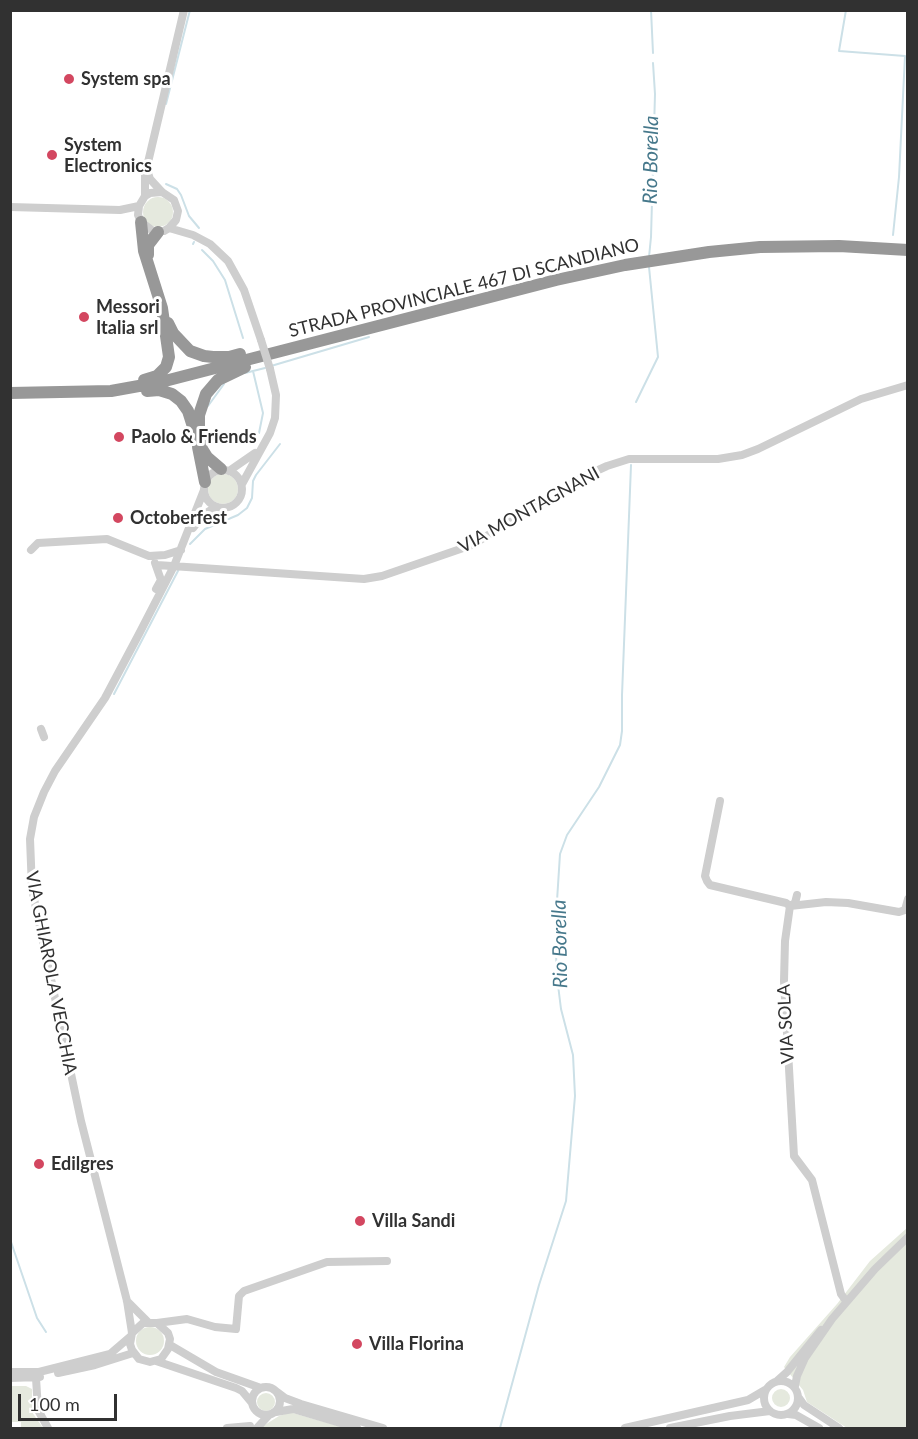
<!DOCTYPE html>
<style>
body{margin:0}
#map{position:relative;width:918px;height:1439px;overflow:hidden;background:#fff;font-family:Lato,sans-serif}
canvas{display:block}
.frame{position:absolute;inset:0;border:12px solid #313131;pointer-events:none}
.scale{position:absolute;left:18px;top:1394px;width:99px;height:27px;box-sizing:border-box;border:3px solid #313131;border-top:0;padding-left:8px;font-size:18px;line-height:21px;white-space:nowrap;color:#313131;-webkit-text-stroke:4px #fff;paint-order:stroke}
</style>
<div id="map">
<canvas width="918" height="1439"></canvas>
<div class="frame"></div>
<div class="scale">100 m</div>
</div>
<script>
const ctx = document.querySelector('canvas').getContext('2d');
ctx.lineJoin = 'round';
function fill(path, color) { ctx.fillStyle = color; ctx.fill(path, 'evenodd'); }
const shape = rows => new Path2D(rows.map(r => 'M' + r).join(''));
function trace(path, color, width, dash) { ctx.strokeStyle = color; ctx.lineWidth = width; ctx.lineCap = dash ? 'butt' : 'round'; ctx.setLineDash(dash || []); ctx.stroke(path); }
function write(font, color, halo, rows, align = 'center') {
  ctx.font = font + ' Lato,sans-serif'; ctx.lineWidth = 6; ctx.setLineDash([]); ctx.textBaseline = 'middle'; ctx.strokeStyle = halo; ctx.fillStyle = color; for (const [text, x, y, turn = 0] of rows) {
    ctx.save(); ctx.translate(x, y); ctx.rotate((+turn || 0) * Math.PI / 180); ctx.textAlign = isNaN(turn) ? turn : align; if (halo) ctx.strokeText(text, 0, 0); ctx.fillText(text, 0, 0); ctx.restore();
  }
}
fill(shape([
 '143 212a15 15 0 1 1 30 0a15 15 0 1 1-30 0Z',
 '208 489a15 15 0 1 1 30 0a15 15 0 1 1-30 0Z',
 [907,1228,907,1428,847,1428,807,1402,803,1390,784,1367,790,1357,837,1304,870,1261],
 '136 1341a14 14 0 1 1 28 0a14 14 0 1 1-28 0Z',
 [10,1386,26,1386,32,1389,32,1412,43,1428,21,1428,21,1422,11,1422],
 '772 1398a9 9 0 1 1 18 0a9 9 0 1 1-18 0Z',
 '257 1402a9 9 0 1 1 18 0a9 9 0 1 1-18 0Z',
 [288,1413,293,1413,345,1428,260,1428,279,1416]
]), '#e5e9de');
trace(shape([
 [651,10,653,53],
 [846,10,839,51,905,56,899,177,893,235],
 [166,104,190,10],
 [166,184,177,189,181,195,189,216,199,228],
 [193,244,194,242],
 [202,250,213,261,225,280,243,338],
 [649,257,651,237,655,94,653,63],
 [271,366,369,337],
 [253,371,263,413,259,433],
 [245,373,265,368],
 [636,402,658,357,649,267],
 [208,406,224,384],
 [190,544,205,529,238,515,247,508,252,498,253,481,256,475,280,444],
 [114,694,179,569],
 [10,1239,37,1318,46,1332],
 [500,1428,539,1285,566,1201,575,1096,573,1055,561,1009,557,977,555,932,560,854,567,835,599,787,620,745,622,731,622,695,631,465]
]), '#cce0e7', 2);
trace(shape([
 [147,170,150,179,162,192,174,200,178,211,176,220,169,228,164,231,153,231,141,222,138,215,139,206,145,196,150,193,162,192],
 [145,196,145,175,184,10],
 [10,207,120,210,139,206],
 [169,228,193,235,210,244,228,261,244,290,261,340],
 '204 489a19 19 0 1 1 38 0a19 19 0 1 1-38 0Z',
 [229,471,255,453],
 [242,484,270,433,275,418,276,395,270,369],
 [193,528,203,515,216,507],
 [31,550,38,543,107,539,149,556,165,555,181,550],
 [155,563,161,580,156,589],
 [157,565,364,579,382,576,472,545,583,477,607,466,629,459,718,459,742,455,758,449,861,399,908,385],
 [41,729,44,737],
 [720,801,705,876,707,881,710,885,786,903,790,906,785,941,784,981,794,1156,812,1180,841,1294,846,1301],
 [797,895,795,903,790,906,826,902,848,903,899,912,905,910,908,899],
 [127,1301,148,1322],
 [157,1323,187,1319,215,1327,236,1329,239,1296,244,1291,327,1262,387,1261],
 [132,1333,143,1323,157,1323,168,1333,170,1339,168,1349,161,1359,150,1362,139,1359,132,1350,130,1344,132,1333,127,1301,81,1121,32,889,30,839,34,817,44,792,55,771,105,698,139,634,174,566,204,490],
 [170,1345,216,1372,261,1388],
 [156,1361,236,1388,242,1391,252,1403],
 [10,1372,39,1372,110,1354,131,1336],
 [58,1373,95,1365,133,1353],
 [10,1378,40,1377],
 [36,1378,38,1410,48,1428],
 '764 1398a17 17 0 1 1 34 0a17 17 0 1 1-34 0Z',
 [777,1381,787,1372,821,1330],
 [795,1386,797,1376,805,1358,832,1319,875,1269,908,1237],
 '252 1401a14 14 0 1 1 28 0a14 14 0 1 1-28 0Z',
 [277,1392,285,1398,301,1404,383,1428],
 [799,1398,804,1405,839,1428],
 [276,1412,293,1409,357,1428],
 [788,1414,796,1415,819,1428],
 [227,1428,250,1426],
 [257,1428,269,1415],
 [625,1428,748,1400,765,1390],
 [670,1428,730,1416,770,1411]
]), '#cecece', 8);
trace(shape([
 [141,222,144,251,162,308,169,357,166,367,157,376,144,380],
 [148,255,148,245,158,232],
 [168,323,173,333,190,351,204,356,213,357,229,357,240,354],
 [147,391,159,390,172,394,181,401,188,411,194,430],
 [10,393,111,391,161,382,556,280,625,265,709,252,760,247,839,246,908,250],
 [198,447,205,482],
 [221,469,207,457,202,449,199,435,199,415,206,394,218,380,245,367]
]), '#989898', 12);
trace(shape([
 [261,340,270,369]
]), '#cecece', 8);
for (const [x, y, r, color] of [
 [69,79,6,"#d34760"],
 [52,155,6,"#d34760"],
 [84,317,6,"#d34760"],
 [119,437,6,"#d34760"],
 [118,518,6,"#d34760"],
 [39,1164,6,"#d34760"],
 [360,1221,6,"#d34760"],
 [357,1344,6,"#d34760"]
]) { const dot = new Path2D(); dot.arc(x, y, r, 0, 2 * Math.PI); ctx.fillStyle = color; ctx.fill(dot); trace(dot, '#fff', 2); }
write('bold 18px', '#313131', '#fff', [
 ["System spa",81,79],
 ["System",64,145],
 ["Electronics",64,166],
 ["Messori",96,307],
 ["Italia srl",96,328],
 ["Paolo & Friends",131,437],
 ["Octoberfest",130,518],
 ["Edilgres",51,1164],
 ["Villa Sandi",372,1221],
 ["Villa Florina",369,1344]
], 'left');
write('18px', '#313131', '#fff', [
 ["STRADA PROVINCIALE 467 DI SCANDIANO",464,288,-14],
 ["VIA MONTAGNANI",529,510,-29],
 ["VIA GHIAROLA VECCHIA",51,973,79],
 ["VIA SOLA",786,1024,-93]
]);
write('italic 20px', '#46788b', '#fff', [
 ["Rio Borella",651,160,-89],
 ["Rio Borella",560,944,-91]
]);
</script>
